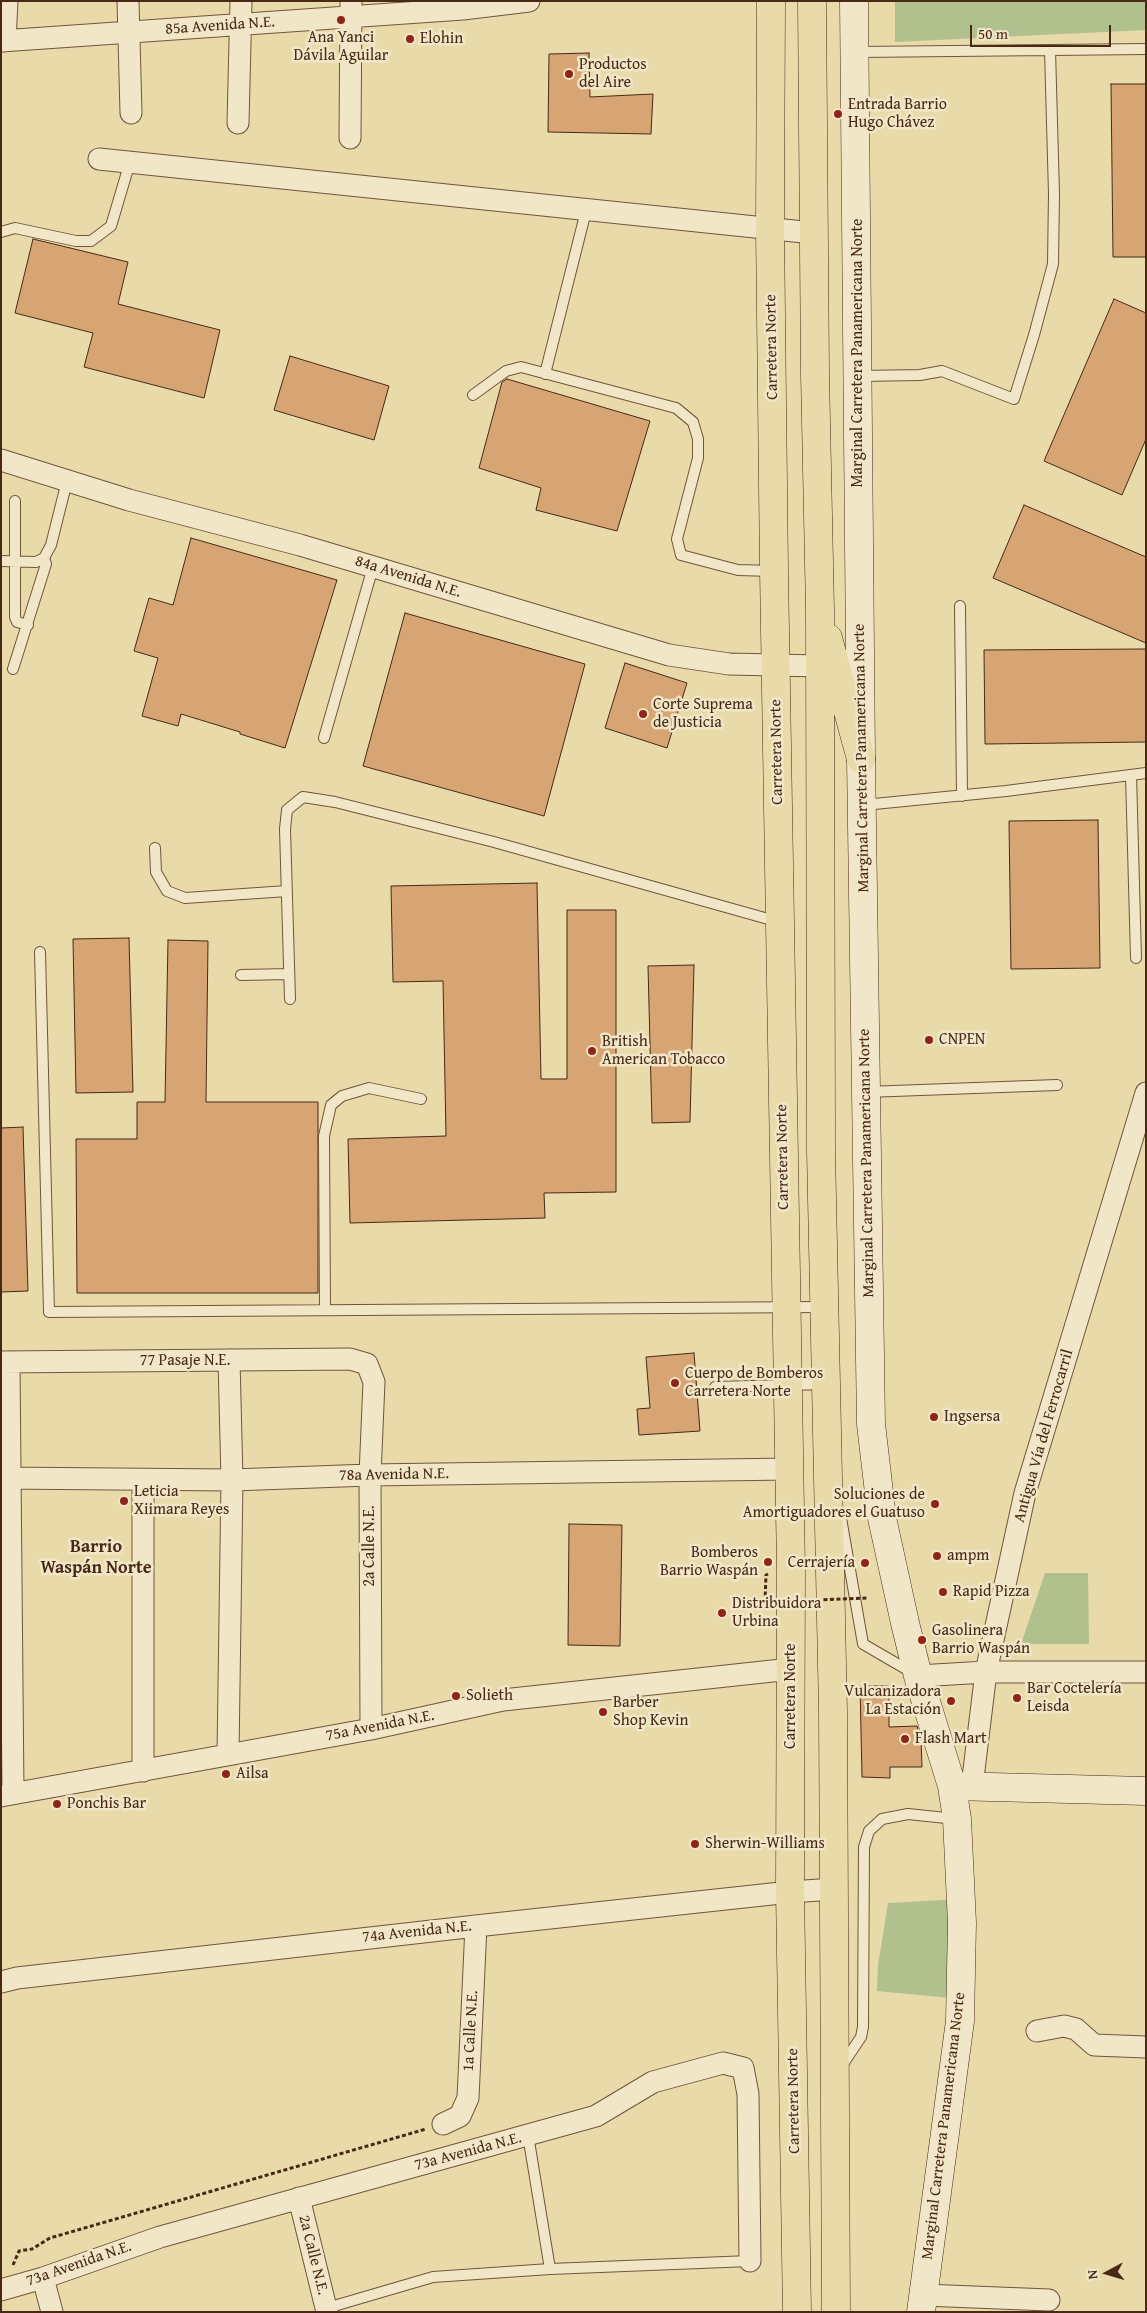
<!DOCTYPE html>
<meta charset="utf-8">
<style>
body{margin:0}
#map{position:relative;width:1147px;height:2313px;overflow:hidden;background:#e9daaa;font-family:"Gentium Book Plus",serif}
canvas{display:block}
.frame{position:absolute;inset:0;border:2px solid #472916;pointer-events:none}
.north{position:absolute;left:1082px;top:2248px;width:50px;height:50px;-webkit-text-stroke:4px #f1e7c8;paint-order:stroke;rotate:264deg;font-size:14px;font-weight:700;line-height:20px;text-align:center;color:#472916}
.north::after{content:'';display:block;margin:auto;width:18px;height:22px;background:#472916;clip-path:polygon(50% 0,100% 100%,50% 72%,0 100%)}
.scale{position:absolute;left:970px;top:25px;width:141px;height:22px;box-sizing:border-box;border:2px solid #472916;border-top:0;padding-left:6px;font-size:15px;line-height:18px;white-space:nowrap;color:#472916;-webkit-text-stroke:4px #f1e7c8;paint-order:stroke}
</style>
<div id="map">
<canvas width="1147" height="2313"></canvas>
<div class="frame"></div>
<div class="north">N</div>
<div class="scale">50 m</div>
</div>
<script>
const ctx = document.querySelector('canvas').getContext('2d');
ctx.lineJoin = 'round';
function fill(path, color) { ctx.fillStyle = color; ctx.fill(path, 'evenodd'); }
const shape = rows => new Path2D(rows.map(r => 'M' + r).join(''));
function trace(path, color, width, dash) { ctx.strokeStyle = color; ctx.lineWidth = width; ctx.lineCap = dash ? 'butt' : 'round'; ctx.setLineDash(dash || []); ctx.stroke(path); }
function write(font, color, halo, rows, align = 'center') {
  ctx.font = font + ' "Gentium Book Plus",serif'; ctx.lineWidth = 5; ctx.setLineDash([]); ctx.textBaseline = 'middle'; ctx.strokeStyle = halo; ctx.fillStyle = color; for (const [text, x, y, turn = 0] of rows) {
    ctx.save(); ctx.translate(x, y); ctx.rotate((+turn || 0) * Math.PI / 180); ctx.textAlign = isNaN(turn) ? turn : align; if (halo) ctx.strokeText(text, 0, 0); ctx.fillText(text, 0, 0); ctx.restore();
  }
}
fill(shape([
 [895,1,1146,1,1146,30,895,42],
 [1045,1573,1088,1573,1089,1644,1021,1644],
 [961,1899,961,1999,877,1991,878,1965,888,1903]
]), '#b0c18d');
const building = shape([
 [589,53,590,97,653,94,651,134,548,132,549,54,589,53],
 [1111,84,1146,84,1146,257,1113,257,1111,84],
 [33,239,128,262,118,304,220,330,204,398,84,367,93,333,15,313,33,239],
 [1114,299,1146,313,1146,439,1122,495,1044,461,1114,299],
 [290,356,389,386,374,440,274,410,290,356],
 [507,379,650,421,617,531,536,510,541,488,479,468,502,382,507,379],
 [1024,505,1146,557,1146,643,993,578,1024,505],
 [191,538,337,580,285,748,240,734,240,732,181,714,178,726,142,716,158,658,134,651,149,598,173,605,191,538],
 [405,613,585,664,544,816,363,766,405,613],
 [1146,649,1146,742,985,744,984,650,1146,649],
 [625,663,687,683,667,748,605,728,625,663],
 [1098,820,1100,968,1011,969,1009,821,1098,820],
 [537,883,541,1079,567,1079,567,910,616,910,616,1192,544,1193,545,1218,350,1223,348,1139,446,1136,443,981,393,982,391,886,537,883],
 [129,938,133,1092,76,1093,73,939,129,938],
 [168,940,208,941,206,1102,318,1102,318,1293,77,1293,76,1139,137,1139,137,1102,165,1102,168,940],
 [694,965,690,1122,652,1123,648,966,694,965],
 [23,1127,28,1291,1,1292,1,1128,23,1127],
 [694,1353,700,1431,639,1435,637,1409,650,1408,646,1357,694,1353],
 [569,1524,622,1525,620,1646,568,1645,569,1524],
 [860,1686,889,1686,889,1727,917,1726,921,1739,922,1767,890,1767,890,1778,862,1777,860,1686]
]);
fill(building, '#d7a474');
trace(building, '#472916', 1);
const lane = shape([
 [857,52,1146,49],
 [1,232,15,228,76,241,91,241,111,226,130,162],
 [545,374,586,211],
 [858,376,920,375,942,371,1014,399,1034,335,1053,264,1054,194,1050,50],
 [473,395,506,371,521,367,676,408,693,422,698,439,698,458,677,539,681,555,738,570,773,571],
 [15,501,15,617,17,622,28,625],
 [1,561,36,562,44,558,51,545,67,481],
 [960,606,962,796],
 [13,669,46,564,44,558],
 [324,738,373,567],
 [1131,775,1136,958],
 [864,805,1006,791,1146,773],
 [155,848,156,872,167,891,185,898,287,891],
 [40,952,49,1312,823,1307],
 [241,975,289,974],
 [290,999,285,829,287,810,303,797,335,802,494,842,779,922],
 [866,1092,1057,1085],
 [325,1310,324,1136,331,1105,342,1096,369,1088,421,1099],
 [715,1387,825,1384],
 [841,1518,863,1644,913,1673],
 [841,2067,861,2037,863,2027,864,1847,869,1831,882,1819,908,1814,956,1819],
 [528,2135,550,2269],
 [327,2308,433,2277,550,2269,750,2261]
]);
const street = shape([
 [128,1,131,113],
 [1,41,463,9,529,1],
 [5,41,7,1],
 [238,123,241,1],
 [350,138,351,1],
 [99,159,813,233],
 [1,460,129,500,300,545,669,655,729,664,820,666],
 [1,1362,350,1359,367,1364,374,1382,370,1475,371,1729],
 [9,1362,13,1793],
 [1,1478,232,1480,370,1475,788,1469],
 [918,1676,986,1672,1146,1672],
 [228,1754,232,1480,229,1360],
 [143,1771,143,1480],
 [972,1786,986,1672,1025,1493,1146,1093],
 [1,1796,371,1729,503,1700,791,1669],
 [1,1982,17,1978,476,1926,790,1892,834,1889],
 [1037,2031,1064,2026,1076,2029,1094,2045,1146,2047],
 [443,2124,460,2116,468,2098,476,1926],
 [299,2198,327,2312],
 [43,2278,52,2312],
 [1,2290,43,2278,160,2237,596,2116,653,2082,723,2063,743,2068,748,2094,750,2261],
 [923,2295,1049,2300]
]);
const secondary = shape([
 [854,1,861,759,871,1424,882,1518,905,1623,918,1676,952,1786,957,1819,962,1923,960,2021,921,2312],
 [952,1786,1146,1791]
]);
const highway = shape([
 [771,1,770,229,774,571,791,1569,790,1892,797,2312],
 [812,1,815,374,820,610,821,1151,833,1711,836,2312],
 [828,638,861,759]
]);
trace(lane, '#70553b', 12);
trace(street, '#70553b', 23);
trace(secondary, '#472916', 29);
trace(highway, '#472916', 29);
trace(shape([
 [765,1602,766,1575,768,1574],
 [13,2265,19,2251,32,2249,50,2238,426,2129]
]), '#472916', 3, [4, 2.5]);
trace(lane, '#f1e7c8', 10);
trace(street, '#f1e7c8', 21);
trace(secondary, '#f1e7c8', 28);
trace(highway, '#e9daaa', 28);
trace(shape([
 [765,1602,868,1598]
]), '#472916', 3, [4, 2.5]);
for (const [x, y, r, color] of [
 [341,20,5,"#8f2418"],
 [410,39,5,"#8f2418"],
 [569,74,5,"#8f2418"],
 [838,114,5,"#8f2418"],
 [643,714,5,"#8f2418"],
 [929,1040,5,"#8f2418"],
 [592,1051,5,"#8f2418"],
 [675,1383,5,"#8f2418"],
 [934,1417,5,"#8f2418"],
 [124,1501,5,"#8f2418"],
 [935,1504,5,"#8f2418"],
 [937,1556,5,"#8f2418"],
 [768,1562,5,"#8f2418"],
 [865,1563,5,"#8f2418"],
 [943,1592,5,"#8f2418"],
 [722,1613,5,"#8f2418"],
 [922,1640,5,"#8f2418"],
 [456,1696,5,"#8f2418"],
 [1017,1698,5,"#8f2418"],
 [951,1701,5,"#8f2418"],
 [603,1712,5,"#8f2418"],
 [905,1739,5,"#8f2418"],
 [226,1774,5,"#8f2418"],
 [57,1804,5,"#8f2418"],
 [695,1844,5,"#8f2418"]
]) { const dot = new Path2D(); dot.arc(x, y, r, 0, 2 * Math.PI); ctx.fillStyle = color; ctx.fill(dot); trace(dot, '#f1e7c8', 2); }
write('16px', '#472916', '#f1e7c8', [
 ["85a Avenida N.E.",220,26,-4],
 ["Carretera Norte",772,347,-91],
 ["Marginal Carretera Panamericana Norte",858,353,-90],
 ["84a Avenida N.E.",408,577,17],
 ["Carretera Norte",777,752,-91],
 ["Marginal Carretera Panamericana Norte",862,758,-91],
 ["Carretera Norte",783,1157,-91],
 ["Marginal Carretera Panamericana Norte",867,1163,-91],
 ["77 Pasaje N.E.",185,1361],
 ["Antigua Vía del Ferrocarril",1044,1436,-74],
 ["78a Avenida N.E.",394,1475,-1],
 ["2a Calle N.E.",370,1546,-90],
 ["Carretera Norte",791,1696,-90],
 ["75a Avenida N.E.",380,1726,-11],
 ["74a Avenida N.E.",417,1932,-6],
 ["1a Calle N.E.",471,2031,-87],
 ["Carretera Norte",794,2101,-91],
 ["Marginal Carretera Panamericana Norte",944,2126,-83],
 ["73a Avenida N.E.",468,2152,-15],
 ["2a Calle N.E.",313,2255,76],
 ["73a Avenida N.E.",79,2264,-19]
]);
write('16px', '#472916', '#f1e7c8', [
 ["Ana Yanci",341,38,"center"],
 ["Dávila Aguilar",341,56,"center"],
 ["Elohin",420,39],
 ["Productos",579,65],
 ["del Aire",579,83],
 ["Entrada Barrio",848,105],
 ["Hugo Chávez",848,123],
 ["Corte Suprema",653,705],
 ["de Justicia",653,723],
 ["CNPEN",939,1040],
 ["British",602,1042],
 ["American Tobacco",602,1060],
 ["Cuerpo de Bomberos",685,1374],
 ["Carretera Norte",685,1392],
 ["Ingsersa",944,1417],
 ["Leticia",134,1492],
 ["Xiimara Reyes",134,1510],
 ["Soluciones de",925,1495,"right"],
 ["Amortiguadores el Guatuso",925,1513,"right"],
 ["Bomberos",758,1553,"right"],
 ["Barrio Waspán",758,1571,"right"],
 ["ampm",947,1556],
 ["Cerrajería",855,1563,"right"],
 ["Rapid Pizza",953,1592],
 ["Distribuidora",732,1604],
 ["Urbina",732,1622],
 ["Gasolinera",932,1631],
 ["Barrio Waspán",932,1649],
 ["Bar Coctelería",1027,1689],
 ["Leisda",1027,1707],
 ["Vulcanizadora",941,1692,"right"],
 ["La Estación",941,1710,"right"],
 ["Solieth",466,1696],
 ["Barber",613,1703],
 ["Shop Kevin",613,1721],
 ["Flash Mart",915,1739],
 ["Ailsa",236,1774],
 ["Ponchis Bar",67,1804],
 ["Sherwin-Williams",705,1844]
], 'left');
write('bold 18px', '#472916', '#f1e7c8', [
 ["Barrio",96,1547],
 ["Waspán Norte",96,1568]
]);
</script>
